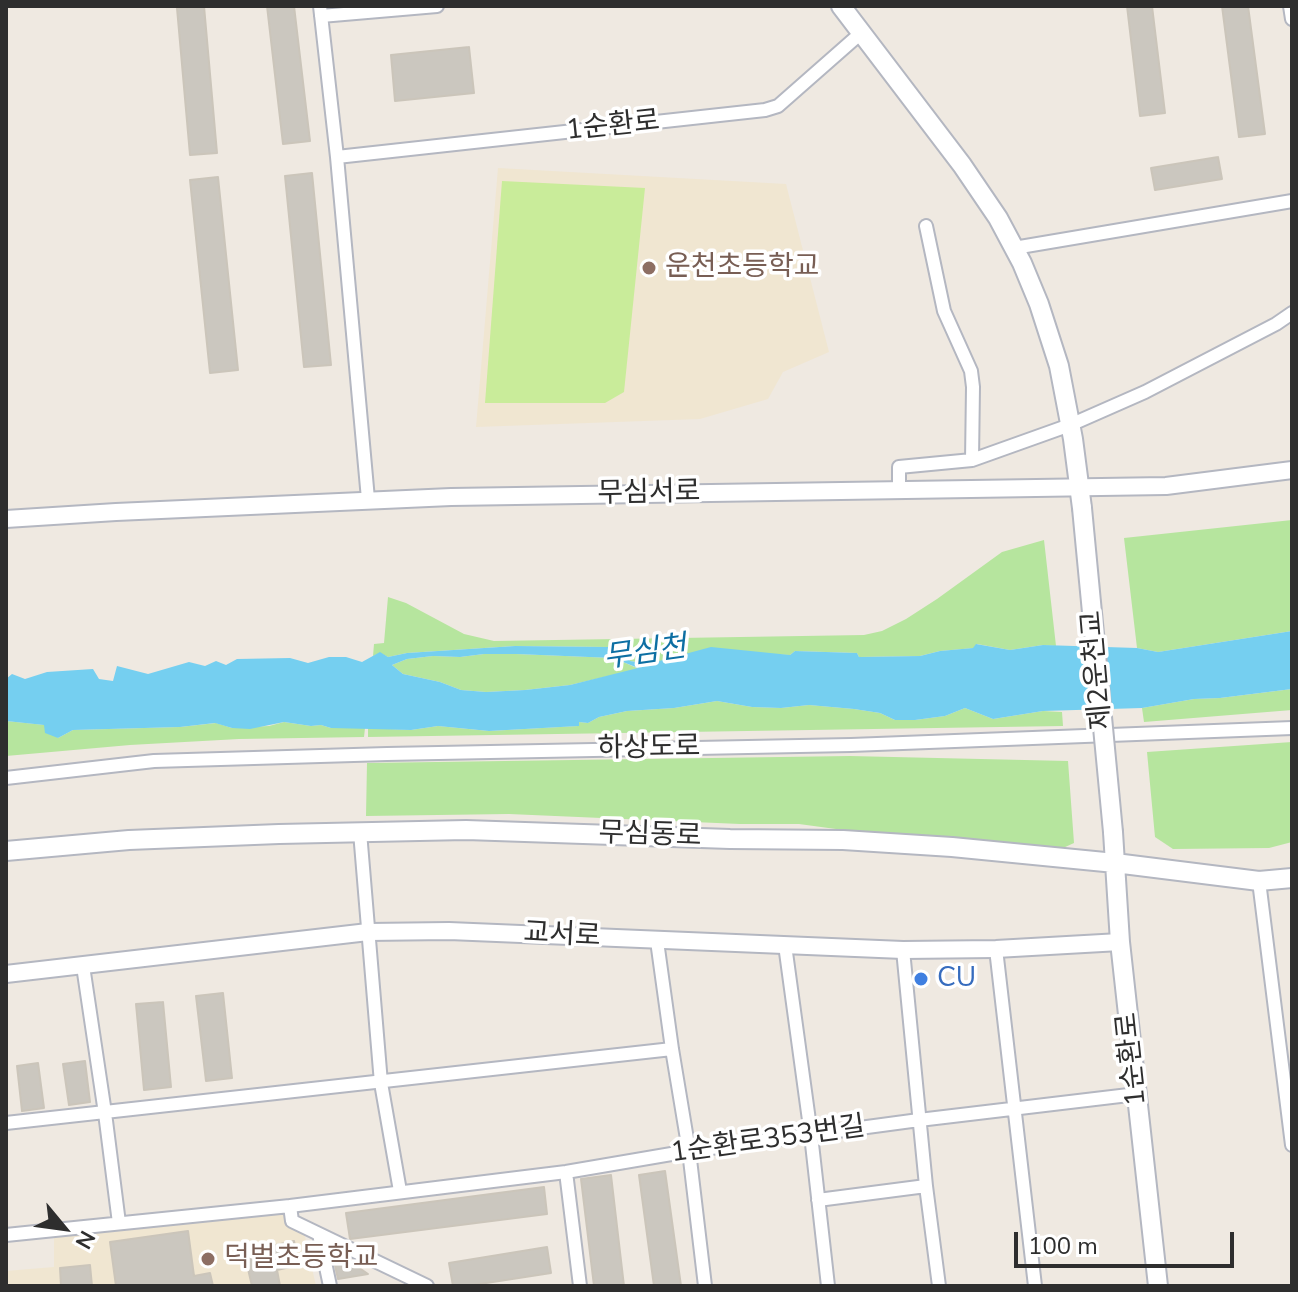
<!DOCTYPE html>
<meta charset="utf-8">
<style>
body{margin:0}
#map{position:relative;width:1298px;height:1292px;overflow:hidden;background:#efe9e1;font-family:"Nunito Sans",sans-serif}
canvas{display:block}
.frame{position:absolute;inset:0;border:8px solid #2e2e2e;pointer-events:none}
.north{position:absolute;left:24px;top:1188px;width:80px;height:80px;-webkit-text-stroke:6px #fff;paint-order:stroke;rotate:119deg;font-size:22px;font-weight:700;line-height:32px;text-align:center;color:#2e2e2e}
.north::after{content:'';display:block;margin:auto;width:28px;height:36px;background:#2e2e2e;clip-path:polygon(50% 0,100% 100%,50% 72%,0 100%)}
.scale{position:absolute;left:1014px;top:1232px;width:220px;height:36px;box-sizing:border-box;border:4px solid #2e2e2e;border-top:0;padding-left:10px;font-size:24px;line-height:28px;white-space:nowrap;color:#2e2e2e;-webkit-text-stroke:6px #fff;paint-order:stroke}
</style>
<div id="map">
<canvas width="1298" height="1292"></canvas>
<div class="frame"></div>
<div class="north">N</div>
<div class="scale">100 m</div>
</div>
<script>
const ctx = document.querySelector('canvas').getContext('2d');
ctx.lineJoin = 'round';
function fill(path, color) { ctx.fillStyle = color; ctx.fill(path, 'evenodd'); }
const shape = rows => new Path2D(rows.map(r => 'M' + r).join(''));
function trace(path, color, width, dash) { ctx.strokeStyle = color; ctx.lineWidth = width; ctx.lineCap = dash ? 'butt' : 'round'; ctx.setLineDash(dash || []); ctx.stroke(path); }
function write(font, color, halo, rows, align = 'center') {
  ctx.font = font + ' "Nunito Sans","Noto Sans KR",sans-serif'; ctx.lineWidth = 7; ctx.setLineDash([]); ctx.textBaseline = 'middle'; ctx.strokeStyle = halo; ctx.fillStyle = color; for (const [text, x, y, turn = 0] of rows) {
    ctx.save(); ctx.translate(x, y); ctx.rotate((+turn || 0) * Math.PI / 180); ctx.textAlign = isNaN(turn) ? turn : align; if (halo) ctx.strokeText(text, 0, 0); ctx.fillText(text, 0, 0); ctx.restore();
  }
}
fill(shape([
 [498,168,786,184,829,352,783,372,768,399,700,419,476,427],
 [283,1210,287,1224,304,1232,316,1286,6,1286,6,1271,54,1267,54,1236]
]), '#f0e6d1');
fill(shape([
 [1292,520,1292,631,1158,652,1137,648,1124,538],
 [1044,540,1056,646,1043,645,1010,650,977,644,974,648,940,651,920,656,859,657,857,653,795,651,790,655,762,654,675,658,648,664,630,661,625,654,609,647,515,646,407,653,388,657,380,653,373,656,374,644,384,643,388,597,406,603,464,634,494,641,864,635,882,631,906,619,937,599,1002,552],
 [484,654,516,654,614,658,639,669,570,685,525,690,486,692,461,690,440,682,403,674,392,665,407,659,433,656,460,657],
 [1292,689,1292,710,1144,722,1142,708,1194,699,1220,698],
 [717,701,752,707,781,708,809,705,854,709,880,713,895,720,915,720,945,716,965,708,993,719,1043,711,1062,712,1063,726,368,737,368,728,411,730,438,726,489,731,578,726,579,722,588,723,599,717,627,711,674,708],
 [6,721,45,725,58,738,73,730,180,727,216,723,232,728,269,726,284,722,311,726,321,725,331,728,365,728,364,737,239,739,130,745,6,756],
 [1292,742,1292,842,1269,848,1173,849,1155,837,1147,752],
 [850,756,1068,761,1074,843,1063,848,969,842,880,835,799,824,740,824,509,814,366,816,367,763]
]), '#b6e59e');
fill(shape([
 [502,181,645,188,624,392,605,403,485,403]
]), '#c9ec9a');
fill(shape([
 [1292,631,1292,689,1220,698,1194,699,1142,708,1043,711,993,719,965,708,945,716,915,720,895,720,880,713,854,709,809,705,781,708,752,707,717,701,674,708,627,711,599,717,588,723,579,722,579,726,489,731,438,726,411,730,331,728,321,725,311,726,284,722,250,729,232,728,215,723,180,727,73,730,58,738,45,733,44,725,6,721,6,679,12,674,25,679,47,672,93,669,99,679,113,681,117,666,148,674,189,662,205,666,216,661,226,665,237,659,290,658,308,663,329,657,346,657,362,662,380,652,388,657,407,653,515,646,609,647,625,654,630,661,648,664,711,647,790,655,795,651,857,653,859,657,920,656,940,651,973,648,976,644,1010,650,1043,645,1137,648,1158,652],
 [484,654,516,654,613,658,638,668,570,685,525,690,486,692,461,690,440,682,403,674,392,665,407,659,433,656,460,657]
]), '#75cff0');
const building = shape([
 [204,6,217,153,190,155,177,8,204,6],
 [267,6,294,6,310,141,283,144,267,6],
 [1127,6,1152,6,1165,113,1140,116,1127,6],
 [1222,6,1248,6,1265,134,1239,137,1222,6],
 [469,47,474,93,395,101,391,55,469,47],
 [1218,157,1222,179,1155,190,1151,168,1218,157],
 [312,173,331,365,304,367,285,176,312,173],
 [218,177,238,370,210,373,190,180,218,177],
 [223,993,232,1078,206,1081,196,996,223,993],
 [163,1002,171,1087,144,1090,136,1004,163,1002],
 [85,1061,90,1102,69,1105,63,1064,85,1061],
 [38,1063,44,1108,22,1111,17,1066,38,1063],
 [665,1171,681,1286,654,1286,639,1175,665,1171],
 [611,1175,624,1286,594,1286,581,1179,611,1175],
 [544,1187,547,1214,350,1239,346,1213,544,1187],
 [188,1231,194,1276,210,1273,213,1286,116,1286,110,1242,188,1231],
 [294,1241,299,1265,277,1270,280,1286,252,1286,244,1252,294,1241],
 [547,1247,551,1273,467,1286,453,1286,449,1263,547,1247],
 [342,1256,368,1274,338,1279,334,1261,342,1256],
 [90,1265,92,1286,61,1286,60,1268,90,1265]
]);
fill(building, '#cbc7bf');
trace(building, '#cbc5ba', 2);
const minor = shape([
 [320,6,337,157,368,499],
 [1290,6,1292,19],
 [321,16,437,6],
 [337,157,765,110,778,106,861,33],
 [926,226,944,311,971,371,973,387,972,460],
 [1014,248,1292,201],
 [899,490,899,467,972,460,1070,425,1145,392,1276,324,1292,313],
 [6,778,154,761,387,754,851,745,1292,728],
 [360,832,381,1083,400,1191],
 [1259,881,1292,1145],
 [657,941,672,1049,689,1151,705,1286],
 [785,945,811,1135,828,1286],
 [996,949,1035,1286],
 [903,950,926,1186,939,1286],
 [83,966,105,1113,119,1223],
 [6,1123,672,1049],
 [566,1172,580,1286],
 [818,1200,926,1186],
 [290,1206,292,1221,427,1286],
 [319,1234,330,1286],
 [6,1235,290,1206,566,1172,689,1151,919,1120,1137,1094]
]);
const tertiary = shape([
 [6,519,116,512,451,497,1166,486,1292,470],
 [6,974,368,932,449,931,903,950,996,949,1120,942]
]);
const secondary = shape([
 [841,6,962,165,998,218,1022,263,1039,304,1059,366,1073,439,1082,508],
 [1113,832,1120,942,1158,1286],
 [6,851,129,840,279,834,466,830,730,839,843,840,952,847,1115,863,1259,881,1292,878]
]);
trace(minor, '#b4b7c1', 16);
trace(tertiary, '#b4b7c1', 20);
trace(secondary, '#b4b7c1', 22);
trace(minor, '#fff', 12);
trace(tertiary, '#fff', 16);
trace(secondary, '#fff', 18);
const secondaryBridge = shape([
 [1082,508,1113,832]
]);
trace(secondaryBridge, '#b4b7c1', 22, []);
trace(secondaryBridge, '#fff', 18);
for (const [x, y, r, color] of [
 [649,268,8,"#8d6e63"],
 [921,979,8,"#3f7fe0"],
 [208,1259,8,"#8d6e63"]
]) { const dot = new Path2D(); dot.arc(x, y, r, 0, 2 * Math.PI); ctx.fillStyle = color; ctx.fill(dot); trace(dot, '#fff', 3); }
write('28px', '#2e2e2e', '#fff', [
 ["1순환로",613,127,-6],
 ["무심서로",649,494,-1],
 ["제2운천교",1098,670,-95],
 ["하상도로",649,749,-1],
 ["무심동로",650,836,2],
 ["교서로",562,936,3],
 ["1순환로",1133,1059,-96],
 ["1순환로353번길",768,1141,-8]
]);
write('28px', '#785e54', '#fff', [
 ["운천초등학교",665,268],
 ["덕벌초등학교",224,1259]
], 'left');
write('28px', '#366cbe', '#fff', [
 ["CU",937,979]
], 'left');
write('italic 30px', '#0d6fa3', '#fff', [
 ["무심천",645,654,-8]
]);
</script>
